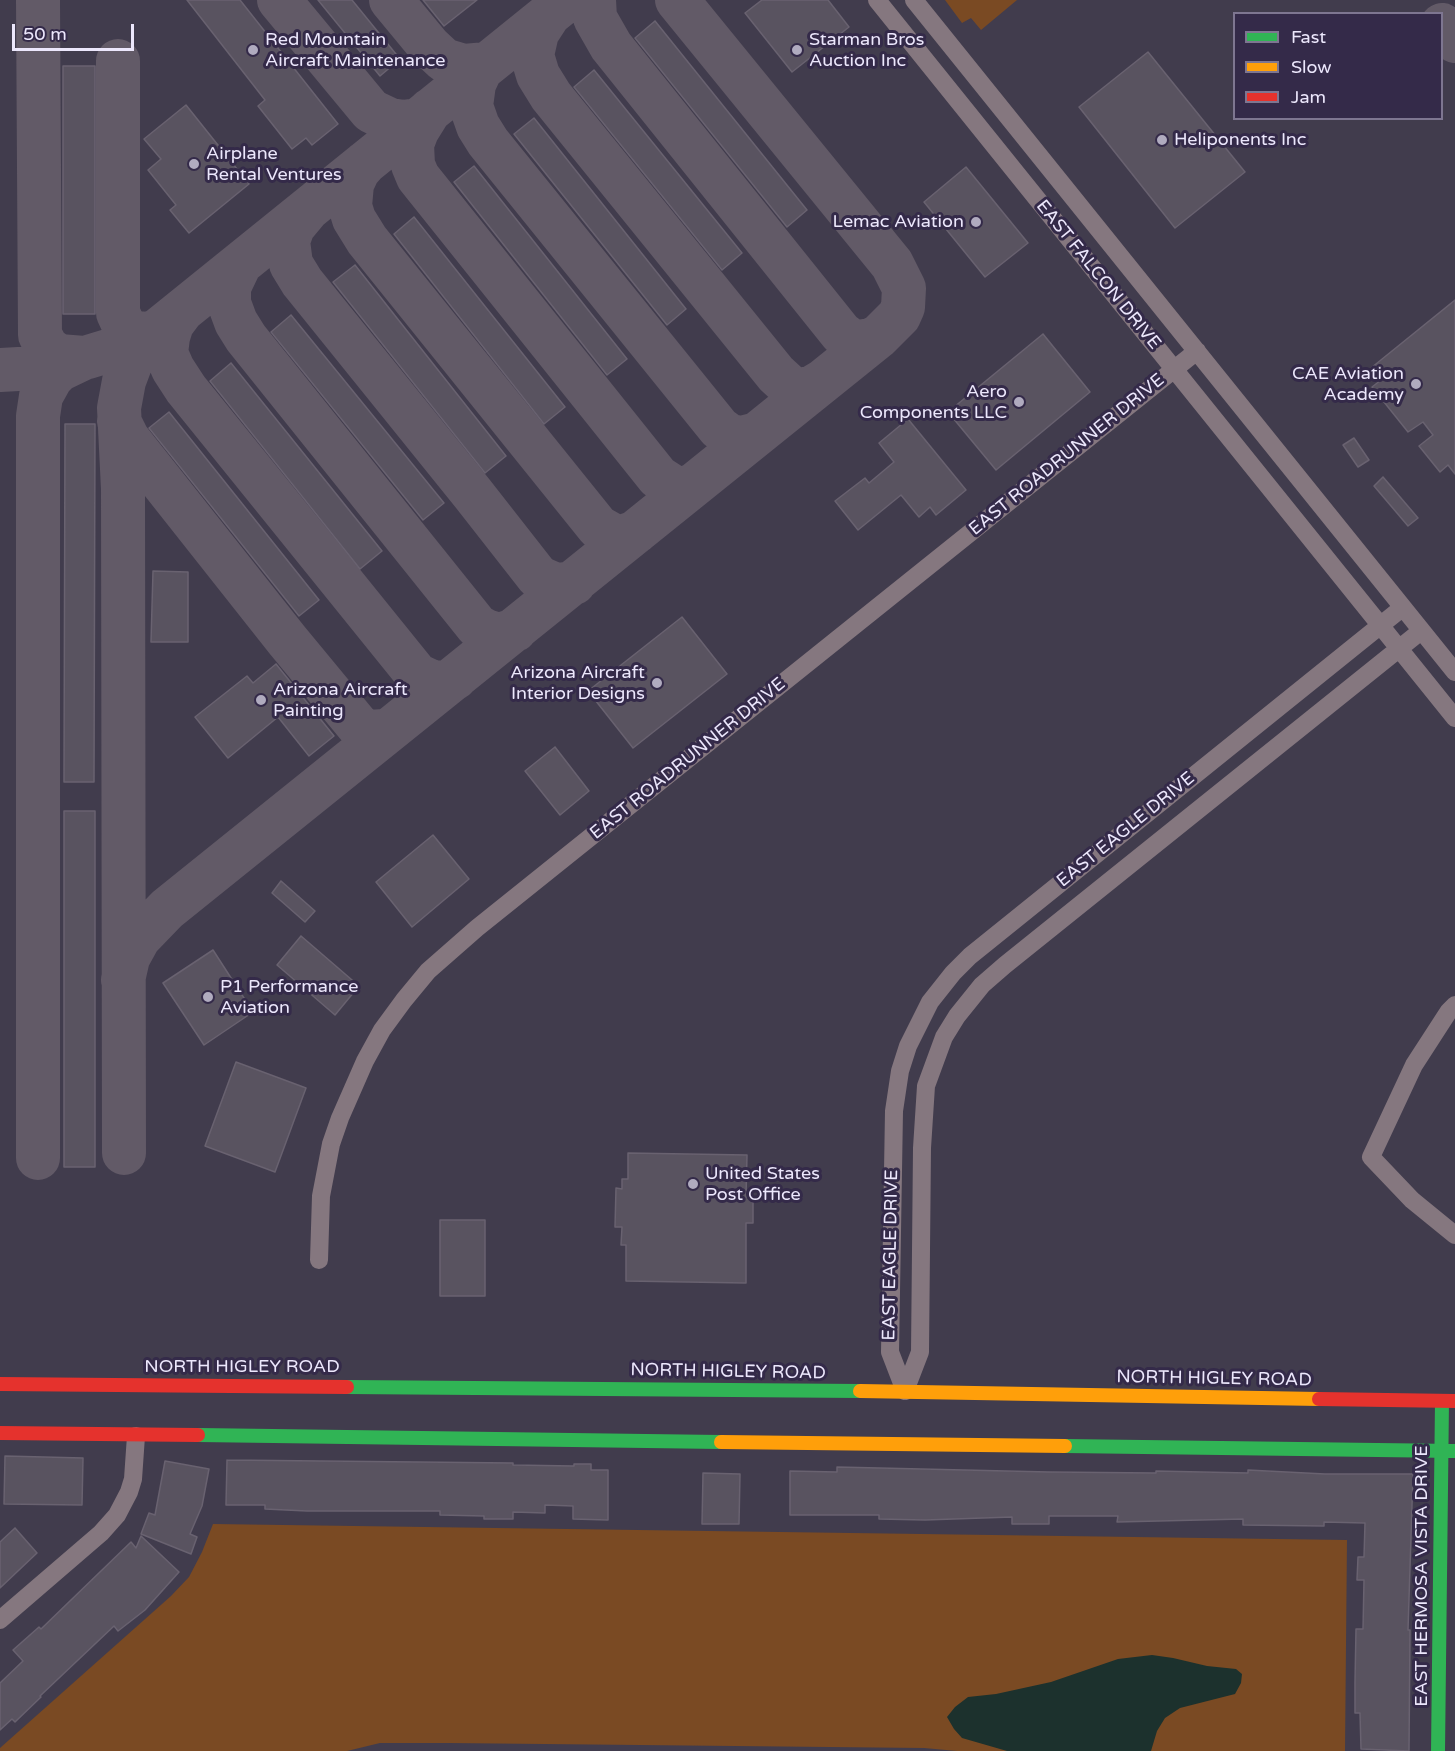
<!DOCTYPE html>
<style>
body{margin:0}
#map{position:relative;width:1455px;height:1751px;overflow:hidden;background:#413c4d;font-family:"Varela Round",sans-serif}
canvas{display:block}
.legend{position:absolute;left:1233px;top:12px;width:210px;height:108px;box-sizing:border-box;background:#342a49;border:2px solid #7e7691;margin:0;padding:8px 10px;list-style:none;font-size:18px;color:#ece7fc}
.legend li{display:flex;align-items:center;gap:12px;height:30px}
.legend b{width:30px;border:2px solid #7e7691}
.scale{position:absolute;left:12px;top:24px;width:122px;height:27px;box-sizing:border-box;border:3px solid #ece7fc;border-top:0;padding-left:8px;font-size:18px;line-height:21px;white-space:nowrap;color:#ece7fc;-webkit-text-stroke:4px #342a49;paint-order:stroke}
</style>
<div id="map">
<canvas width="1455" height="1751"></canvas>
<ul class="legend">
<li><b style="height:8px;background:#30b455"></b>Fast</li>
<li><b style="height:8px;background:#ff9f0a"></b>Slow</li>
<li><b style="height:8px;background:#e5322d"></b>Jam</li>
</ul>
<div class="scale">50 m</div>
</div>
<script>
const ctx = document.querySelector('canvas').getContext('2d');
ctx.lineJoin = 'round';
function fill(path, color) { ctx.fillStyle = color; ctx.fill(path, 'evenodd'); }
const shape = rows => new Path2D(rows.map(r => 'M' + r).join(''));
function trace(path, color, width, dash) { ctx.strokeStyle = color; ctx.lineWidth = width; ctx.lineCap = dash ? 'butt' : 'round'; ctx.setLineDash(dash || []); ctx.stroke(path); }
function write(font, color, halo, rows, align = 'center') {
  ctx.font = font + ' "Varela Round",sans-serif'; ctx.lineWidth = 6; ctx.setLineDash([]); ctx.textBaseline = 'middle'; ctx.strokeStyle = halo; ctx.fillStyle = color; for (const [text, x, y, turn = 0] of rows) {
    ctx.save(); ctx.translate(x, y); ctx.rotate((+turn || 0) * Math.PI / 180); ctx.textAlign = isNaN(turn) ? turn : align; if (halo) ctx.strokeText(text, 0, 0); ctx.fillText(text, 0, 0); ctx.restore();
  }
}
fill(shape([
 [945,0,1017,0,981,30,971,18,962,23],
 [213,1524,1347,1540,1345,1751,957,1751,924,1748,448,1743,380,1743,347,1751,0,1751,0,1748,171,1596,189,1577,202,1552]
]), '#7a4a23');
fill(shape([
 [1152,1655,1173,1658,1207,1666,1236,1669,1242,1674,1241,1683,1235,1694,1180,1708,1165,1718,1157,1731,1151,1751,1007,1751,962,1738,954,1729,947,1717,955,1707,968,1697,996,1694,1051,1682,1118,1659]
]), '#1c312d');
trace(shape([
 [38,0,40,335,47,348,59,356,84,358,59,370,51,378,41,396,38,416,38,1158],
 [279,0,371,111,390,120,403,122,418,120],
 [391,0,429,46,444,60,464,66,487,64],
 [594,0,595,18,611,46,841,333,852,341,858,342,871,340,879,336],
 [550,13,537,33,532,55,538,75,551,96,776,374,789,386,797,390,811,388,821,382],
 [1442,25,1455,41],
 [118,61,118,313,124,326,135,333,149,334,158,330],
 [481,69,474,84,471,106,478,126,488,142,719,428,730,436,741,438,757,434],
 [430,110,417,131,412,144,413,165,418,177,658,477,675,488,687,488,695,484],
 [365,163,358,171,352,184,350,206,354,219,367,240,598,527,614,536,621,537,636,532],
 [308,209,293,227,288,241,291,264,302,282,473,494,538,577,556,585,574,583],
 [240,264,229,287,229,303,236,322,246,338,477,626,486,631,499,635,515,630],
 [181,312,172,324,168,337,166,353,173,369,186,389,417,675,434,683,447,682,455,678],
 [0,370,36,368,88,357,134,343,158,330,567,0],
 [119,421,128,439,287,640,359,727,369,732,384,731,392,728],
 [123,980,128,958,139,938,167,909,879,336,899,316,903,307,904,288,892,264,677,0],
 [124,1153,123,489,119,408,124,381,133,357,144,342,158,330]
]), '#625a67', 44);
const building = shape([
 [187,0,240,0,338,124,312,145,306,138,292,149,258,106,265,100,187,0],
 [318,0,352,0,400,59,380,76,318,0],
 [423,0,477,0,444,26,423,0],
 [762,0,828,0,849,27,792,72,745,13,762,0],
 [655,21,807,210,787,227,635,38,655,21],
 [1148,52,1245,172,1175,228,1079,107,1148,52],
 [63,66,95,66,95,314,63,314,63,66],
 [594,70,742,253,722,270,574,87,594,70],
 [186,105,249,184,189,233,170,210,176,205,148,170,161,159,144,139,186,105],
 [534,118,686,309,667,325,514,134,534,118],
 [474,166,627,359,607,375,454,182,474,166],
 [966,167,1028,243,985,277,924,202,966,167],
 [414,217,565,407,544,424,394,234,414,217],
 [355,265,506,456,485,473,333,282,355,265],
 [1455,300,1455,474,1448,465,1440,472,1419,446,1433,435,1423,422,1408,432,1372,387,1381,380,1371,368,1455,300],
 [291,315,444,503,423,520,271,332,291,315],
 [1043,334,1090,392,996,470,948,412,1043,334],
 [231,363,382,551,360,569,210,381,231,363],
 [169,412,319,600,299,616,149,428,169,412],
 [908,419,966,490,936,515,930,507,919,517,901,495,858,530,835,501,865,478,869,483,894,462,879,443,908,419],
 [65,424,95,424,94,782,64,782,65,424],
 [1354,438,1369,460,1358,467,1343,445,1354,438],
 [1383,477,1418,518,1408,526,1374,486,1383,477],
 [153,571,188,572,188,642,151,642,153,571],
 [682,617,727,674,633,748,588,691,682,617],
 [276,664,334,736,309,756,278,717,228,758,195,717,247,676,253,683,276,664],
 [555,747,589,791,560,815,525,771,555,747],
 [64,811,95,811,95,1167,64,1167,64,811],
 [433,835,469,879,412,927,376,882,433,835],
 [281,881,315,911,305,922,272,893,281,881],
 [301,936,359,986,335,1015,277,965,301,936],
 [213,950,253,1012,204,1045,163,983,213,950],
 [236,1062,306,1088,275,1172,205,1146,236,1062],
 [628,1153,747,1155,746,1197,753,1197,753,1223,746,1223,746,1283,626,1281,626,1245,621,1245,622,1227,615,1227,616,1188,622,1189,622,1179,628,1179,628,1153],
 [440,1220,485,1220,485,1296,440,1296,440,1220],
 [5,1456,83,1458,82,1505,4,1504,5,1456],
 [227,1460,513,1463,513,1465,574,1466,574,1464,591,1464,591,1470,608,1470,608,1520,573,1519,573,1506,545,1505,545,1513,513,1512,513,1519,484,1519,484,1516,440,1515,440,1511,307,1511,265,1509,265,1505,226,1505,227,1460],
 [165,1461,209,1469,202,1506,190,1534,197,1537,191,1554,141,1534,149,1513,155,1515,165,1461],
 [837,1467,1049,1472,1156,1473,1156,1471,1248,1473,1248,1470,1325,1474,1413,1474,1408,1630,1410,1630,1409,1751,1361,1749,1360,1713,1355,1713,1355,1682,1356,1629,1363,1629,1364,1580,1357,1580,1358,1557,1364,1557,1365,1523,1324,1522,1324,1526,1243,1525,1243,1519,1117,1522,1118,1516,1049,1516,1049,1524,1012,1524,1012,1517,925,1520,879,1519,879,1515,790,1515,790,1471,837,1472,837,1467],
 [703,1473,740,1474,739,1524,702,1524,703,1473],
 [15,1528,37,1553,0,1588,0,1542,15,1528],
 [141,1536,179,1572,145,1610,118,1631,114,1626,40,1696,41,1697,15,1722,12,1719,0,1730,0,1683,23,1661,13,1650,39,1627,41,1629,131,1542,136,1548,141,1536]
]);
fill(building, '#595360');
trace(building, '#696270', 1.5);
trace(shape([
 [877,0,1455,718],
 [914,0,1455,672],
 [1455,1005,1449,1011,1414,1065,1371,1157,1412,1200,1455,1235],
 [319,1260,321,1196,331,1144,340,1118,365,1061,382,1030,404,1000,428,971,477,928,1197,351],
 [905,1391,890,1352,894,1111,900,1071,908,1046,930,1002,953,973,970,956,1402,608],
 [905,1391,920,1352,922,1148,926,1086,944,1037,957,1016,982,985,1005,965,1421,631],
 [0,1620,101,1533,117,1515,129,1492,133,1479,136,1436]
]), '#85777f', 18);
trace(shape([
 [347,1387,860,1391],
 [198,1435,721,1442],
 [1065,1446,1455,1451],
 [1438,1751,1442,1401]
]), '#30b455', 14);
trace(shape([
 [860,1391,1319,1399],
 [721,1442,1065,1446]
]), '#ff9f0a', 14);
trace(shape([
 [0,1384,347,1387],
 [1319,1399,1455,1401],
 [0,1433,198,1435]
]), '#e5322d', 14);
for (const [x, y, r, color] of [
 [253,50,6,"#b0abbf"],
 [797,50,6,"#b0abbf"],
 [1162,140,6,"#b0abbf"],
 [194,164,6,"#b0abbf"],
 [976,222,6,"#b0abbf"],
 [1416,384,6,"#b0abbf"],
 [1019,402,6,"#b0abbf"],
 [657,683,6,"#b0abbf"],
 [261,700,6,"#b0abbf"],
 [208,997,6,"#b0abbf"],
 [693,1184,6,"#b0abbf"]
]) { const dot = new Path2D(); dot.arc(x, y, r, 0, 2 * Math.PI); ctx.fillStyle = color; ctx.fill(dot); trace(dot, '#342a49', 2); }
write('18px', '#ece7fc', '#342a49', [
 ["Red Mountain",265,40],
 ["Aircraft Maintenance",265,61],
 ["Starman Bros",809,40],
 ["Auction Inc",809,61],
 ["Heliponents Inc",1174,140],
 ["Airplane",206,154],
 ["Rental Ventures",206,175],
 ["Lemac Aviation",964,222,"right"],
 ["CAE Aviation",1404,374,"right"],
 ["Academy",1404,395,"right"],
 ["Aero",1007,392,"right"],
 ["Components LLC",1007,413,"right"],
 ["Arizona Aircraft",645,673,"right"],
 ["Interior Designs",645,694,"right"],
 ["Arizona Aircraft",273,690],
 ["Painting",273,711],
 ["P1 Performance",220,987],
 ["Aviation",220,1008],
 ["United States",705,1174],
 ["Post Office",705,1195]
], 'left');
write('18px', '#ece7fc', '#342a49', [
 ["EAST FALCON DRIVE",1098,275,51],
 ["EAST ROADRUNNER DRIVE",1067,455,-39],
 ["EAST ROADRUNNER DRIVE",688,759,-39],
 ["EAST EAGLE DRIVE",1126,830,-39],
 ["EAST EAGLE DRIVE",891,1255,-89],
 ["NORTH HIGLEY ROAD",242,1367],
 ["NORTH HIGLEY ROAD",728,1372,1],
 ["NORTH HIGLEY ROAD",1214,1379,1],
 ["EAST HERMOSA VISTA DRIVE",1422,1576,-90]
]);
</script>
